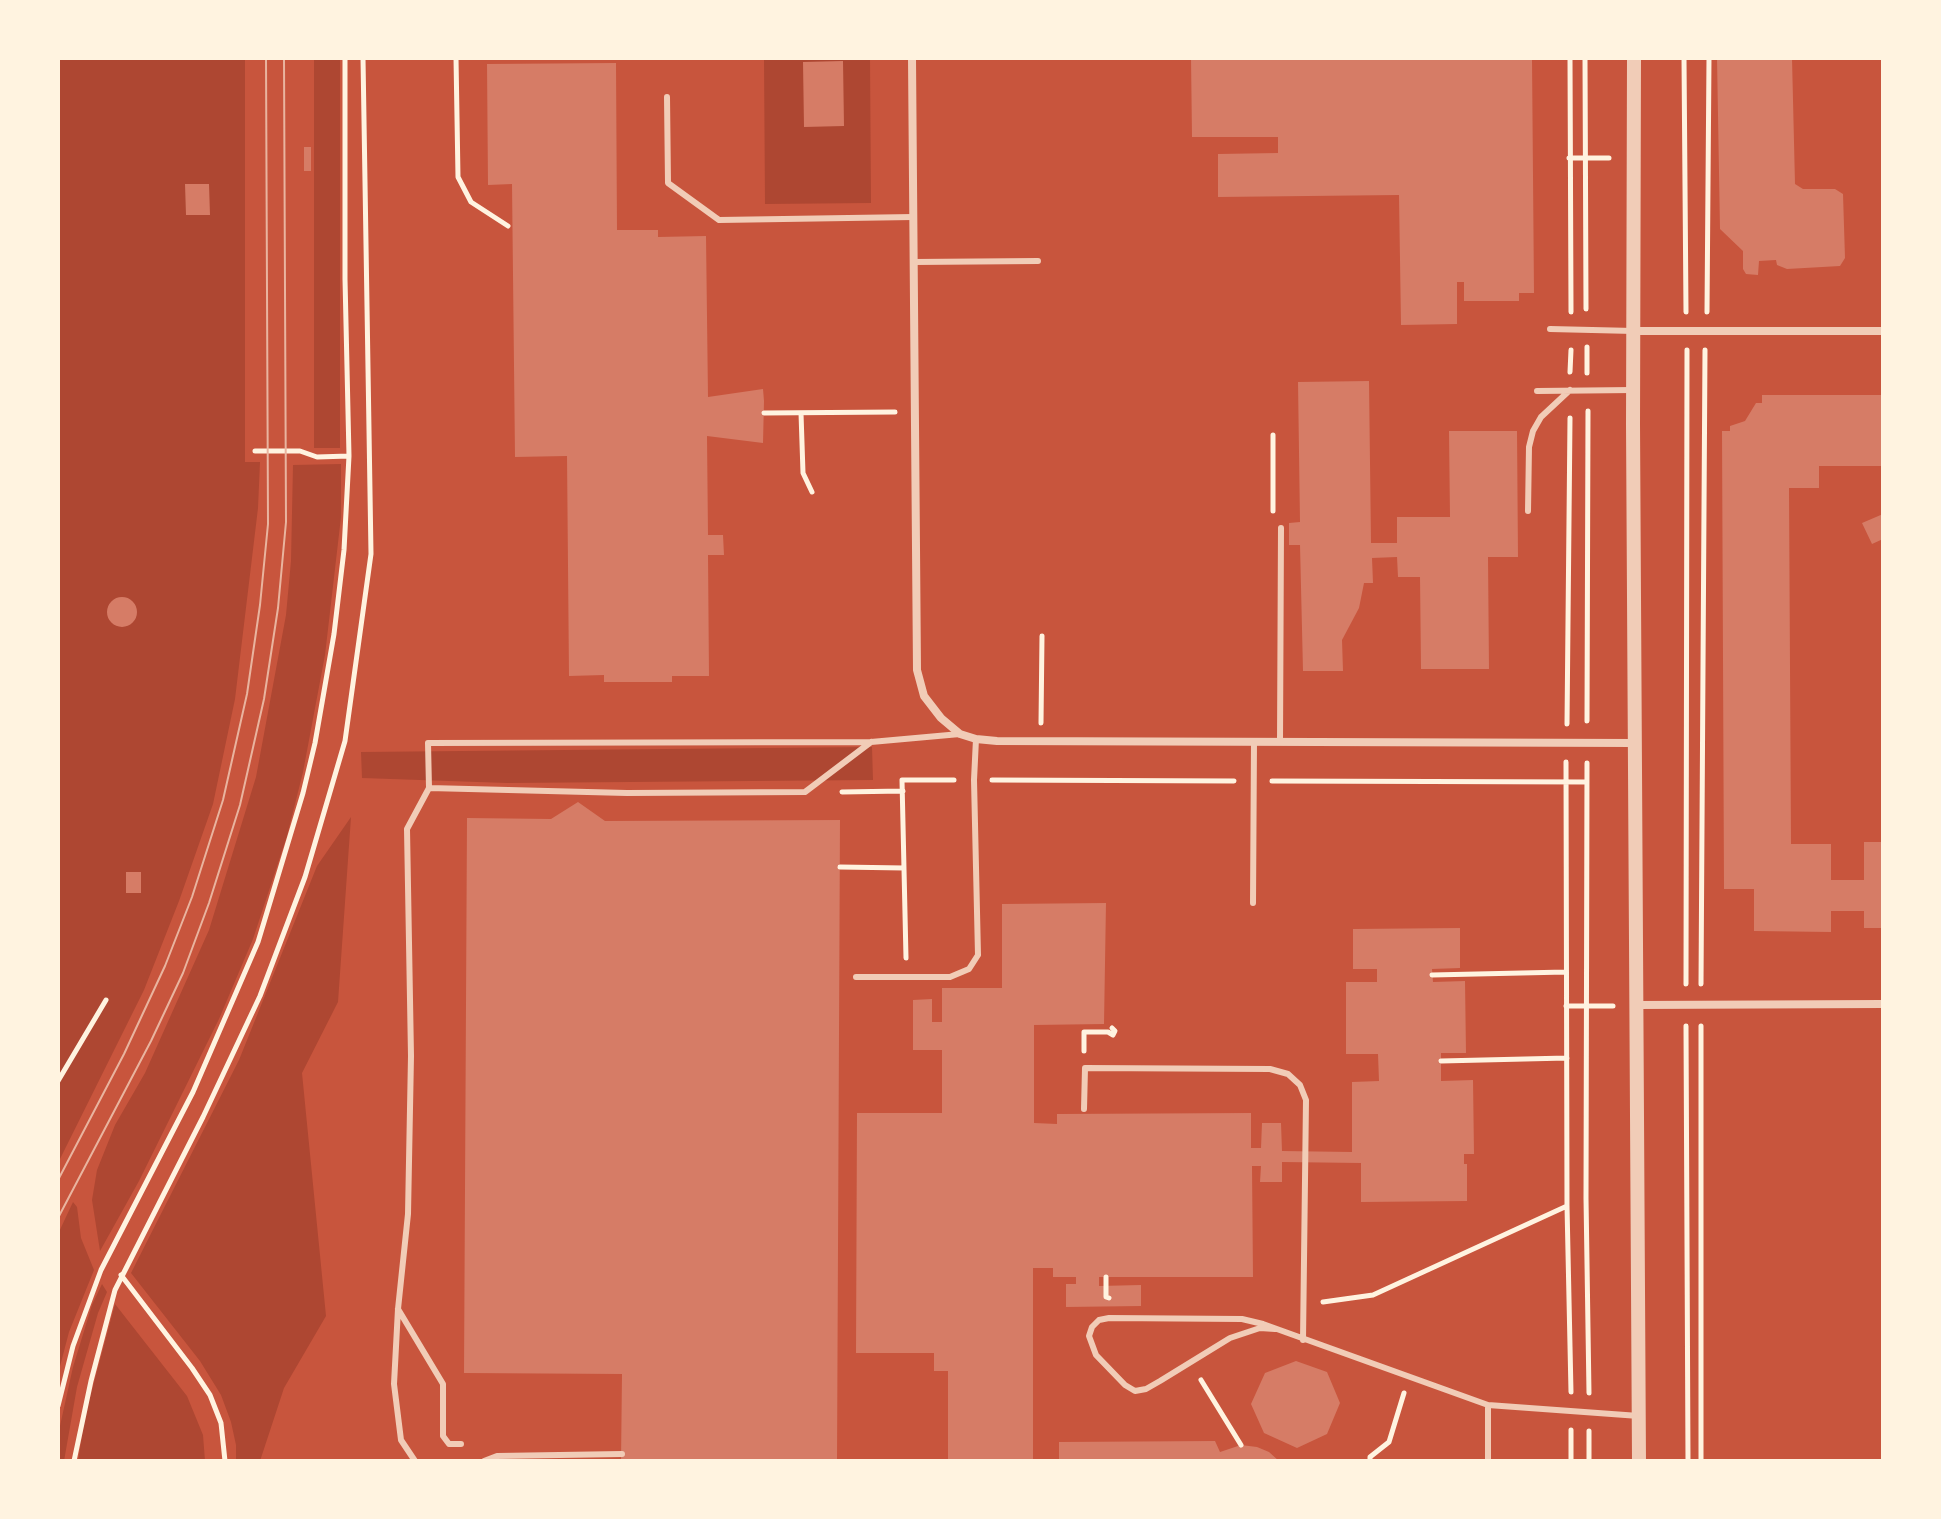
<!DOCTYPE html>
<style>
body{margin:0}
#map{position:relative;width:1941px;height:1519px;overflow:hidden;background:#c8553d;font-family:"Source Sans 3",sans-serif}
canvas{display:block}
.frame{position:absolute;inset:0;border:60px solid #fff3e0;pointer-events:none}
</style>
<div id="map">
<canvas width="1941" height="1519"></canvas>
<div class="frame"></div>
</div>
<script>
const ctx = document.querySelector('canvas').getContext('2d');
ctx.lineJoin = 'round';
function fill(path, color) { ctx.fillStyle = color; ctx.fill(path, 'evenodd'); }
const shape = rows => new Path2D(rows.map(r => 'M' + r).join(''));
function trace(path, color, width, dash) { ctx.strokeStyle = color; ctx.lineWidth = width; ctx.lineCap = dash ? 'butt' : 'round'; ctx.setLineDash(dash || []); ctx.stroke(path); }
fill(shape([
 [58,58,245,58,245,462,260,462,258,508,235,699,213,804,179,901,144,990,58,1163],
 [314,58,340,58,340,448,314,448],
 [764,58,870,58,871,203,765,204],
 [341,464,341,517,325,655,303,772,287,836,253,939,219,1019,139,1181,100,1251,92,1200,97,1170,115,1125,145,1073,209,930,256,777,286,615,291,561,293,465],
 [872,747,873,780,507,783,362,778,361,752],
 [351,817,338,1002,302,1073,326,1316,284,1388,260,1461,236,1461,236,1445,231,1422,221,1395,200,1361,131,1273,239,1060,317,866],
 [73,1202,77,1207,81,1238,94,1270,69,1332,58,1374,58,1234],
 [102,1284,107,1292,98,1313,77,1387,64,1461,58,1461,58,1435,73,1367,92,1305],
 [115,1304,187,1396,203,1435,205,1461,78,1461,85,1416]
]), '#ae4732');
fill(shape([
 [1191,58,1532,58,1534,293,1519,293,1519,301,1464,301,1464,282,1457,282,1457,324,1401,325,1399,195,1218,197,1218,154,1278,153,1278,137,1192,137],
 [1717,58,1792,58,1795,184,1803,189,1835,189,1843,194,1845,258,1840,266,1787,269,1777,265,1776,260,1759,261,1758,275,1746,274,1743,269,1743,251,1720,229],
 [843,61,844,126,804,127,803,62],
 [616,63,617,230,658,230,658,237,706,236,708,397,763,389,764,401,763,443,707,436,708,535,723,535,724,555,708,555,709,676,672,676,672,682,604,682,604,675,569,676,567,456,515,457,512,184,488,185,487,64],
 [304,147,311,147,311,171,304,171],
 [185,184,209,184,210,215,186,215],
 [1369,381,1371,543,1397,543,1397,517,1450,517,1449,431,1517,431,1518,557,1488,557,1489,669,1421,669,1420,577,1398,577,1397,557,1372,558,1373,583,1364,583,1359,608,1342,640,1343,671,1303,671,1300,545,1289,545,1289,523,1300,522,1298,382],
 [1762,395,1883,395,1883,466,1819,466,1819,488,1789,488,1791,844,1831,844,1831,880,1864,880,1864,842,1883,842,1883,928,1864,928,1864,911,1831,911,1831,932,1754,931,1754,889,1724,889,1722,431,1730,431,1730,426,1745,421,1756,403,1762,403],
 [1883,514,1883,539,1872,544,1862,523],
 '107 612a15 15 0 1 1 30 0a15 15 0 1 1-30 0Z',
 [578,802,605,821,840,820,837,1461,621,1461,622,1374,464,1373,467,818,551,819],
 [126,872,141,872,141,893,126,893],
 [1106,903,1104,1024,1034,1025,1034,1123,1057,1124,1057,1114,1251,1113,1251,1148,1261,1148,1262,1123,1281,1123,1282,1151,1352,1152,1352,1082,1379,1081,1378,1054,1346,1054,1346,982,1377,982,1377,969,1353,969,1353,929,1460,928,1460,968,1432,969,1433,982,1465,981,1466,1053,1441,1053,1441,1081,1473,1080,1474,1154,1464,1154,1464,1164,1467,1164,1467,1201,1361,1202,1361,1163,1282,1162,1282,1182,1260,1182,1261,1166,1252,1166,1253,1277,1099,1277,1099,1286,1141,1285,1141,1306,1066,1307,1066,1284,1076,1284,1076,1277,1053,1277,1053,1268,1033,1268,1033,1461,948,1461,948,1371,934,1371,934,1353,856,1353,857,1113,942,1113,942,1050,913,1050,913,1000,932,999,932,1022,942,1022,942,988,1002,988,1002,904],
 [1296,1361,1327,1372,1340,1403,1327,1434,1297,1448,1264,1433,1251,1404,1265,1373],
 [1215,1441,1220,1452,1241,1445,1257,1447,1269,1452,1279,1461,1059,1461,1059,1442]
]), '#d67c66');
trace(shape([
 [456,58,458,177,471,202,508,226],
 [1570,58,1571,312],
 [1585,58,1586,309],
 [1684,58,1686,312],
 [1569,158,1609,158],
 [1707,312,1709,58],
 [1587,347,1587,373],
 [1570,372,1571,350],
 [764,413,895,412],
 [801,413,803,473,812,492],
 [1273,435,1273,511],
 [255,451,300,451,317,457,349,456],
 [1587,721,1588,411],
 [1041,723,1042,636],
 [1567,724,1570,418],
 [1566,762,1567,1206,1571,1392],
 [1587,763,1586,1198,1589,1393],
 [992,780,1234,781],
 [1272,781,1587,782],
 [842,792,903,791],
 [840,867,904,868],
 [906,958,902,780,954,780],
 [1432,975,1566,972],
 [1686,984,1687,350],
 [1701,984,1705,350],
 [1566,1006,1613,1006],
 [1686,1026,1688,1461],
 [1701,1026,1701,1461],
 [1084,1051,1084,1032,1108,1032,1113,1035,1115,1031,1112,1028],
 [1441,1061,1567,1058],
 [58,1081,106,1000],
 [121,1275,192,1368,210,1395,221,1423,225,1461],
 [1106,1277,1106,1297,1109,1298],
 [1323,1302,1373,1295,1567,1206],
 [1201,1380,1241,1445],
 [58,1406,73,1346,101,1270,193,1092,258,942,303,793,315,743,334,634,344,550,349,456,345,279,345,58],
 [1571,1430,1571,1461],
 [74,1461,91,1381,115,1290,203,1117,260,996,305,877,345,741,371,554,363,58],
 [1370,1461,1370,1457,1389,1442,1404,1393],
 [1589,1461,1589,1431]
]), '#fff3e0', 5);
trace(shape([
 [667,97,668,183,719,220,913,217],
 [914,262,1038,261],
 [1550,329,1634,331],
 [1537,391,1633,390],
 [1528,511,1529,447,1533,431,1541,417,1570,390],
 [1280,741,1281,528],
 [429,788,627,793,805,792,871,742],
 [1253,903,1254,741],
 [856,977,950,977,969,969,978,955,974,780,976,739],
 [1084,1109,1085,1068,1270,1069,1288,1074,1300,1085,1306,1100,1303,1340],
 [398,1309,443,1384,443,1436,449,1444,461,1444],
 [1275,1329,1260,1328,1230,1338,1160,1381,1146,1389,1135,1391,1125,1385,1096,1355,1089,1336,1092,1327,1099,1320,1109,1318,1242,1319,1263,1324,1488,1405,1639,1416],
 [1488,1405,1488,1461],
 [415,1461,401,1440,394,1384,398,1309,408,1214,411,1056,407,829,429,788,428,743,871,742,960,734],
 [484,1461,497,1456,622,1454]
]), '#f1ccb7', 6);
trace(shape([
 [912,58,917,670,924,696,941,718,960,734,976,739,997,741,1634,743],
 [1634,331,1883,331],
 [1636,1005,1883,1004]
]), '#f1ccb7', 8);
trace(shape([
 [1634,58,1633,424,1639,1461]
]), '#f1ccb7', 14);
trace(shape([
 [58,1180,124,1054,165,966,192,897,223,800,247,694,260,605,268,524,266,58],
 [58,1218,151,1041,183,973,209,903,240,805,264,699,278,608,286,522,284,58]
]), '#e9b49f', 2);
</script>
